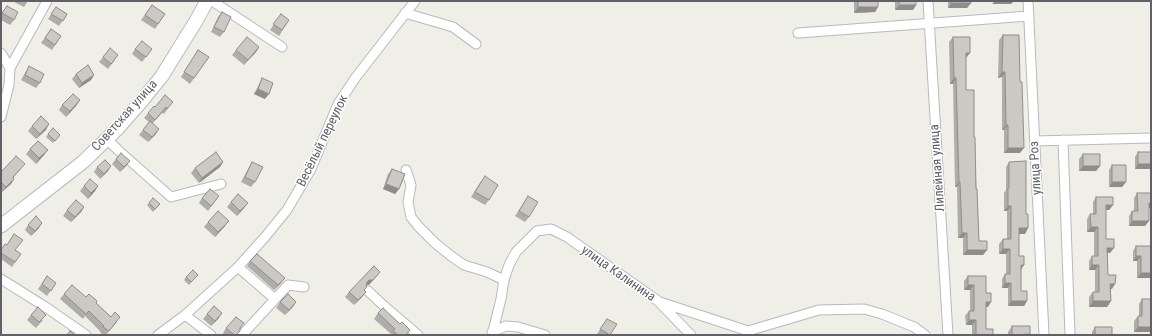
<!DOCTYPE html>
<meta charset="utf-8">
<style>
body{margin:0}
#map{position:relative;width:1152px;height:336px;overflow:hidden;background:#f0efe7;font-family:"Roboto Condensed",sans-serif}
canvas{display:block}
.frame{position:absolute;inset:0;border:2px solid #5f6167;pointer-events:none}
</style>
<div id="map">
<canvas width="1152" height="336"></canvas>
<div class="frame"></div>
</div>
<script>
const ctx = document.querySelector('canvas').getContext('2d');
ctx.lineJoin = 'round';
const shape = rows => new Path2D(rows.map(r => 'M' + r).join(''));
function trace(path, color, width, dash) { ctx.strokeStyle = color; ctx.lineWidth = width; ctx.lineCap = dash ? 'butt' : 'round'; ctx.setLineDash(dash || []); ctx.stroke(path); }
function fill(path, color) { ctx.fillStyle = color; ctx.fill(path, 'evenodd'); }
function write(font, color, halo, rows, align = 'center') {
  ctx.font = font + ' "Roboto Condensed",sans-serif'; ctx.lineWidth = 3; ctx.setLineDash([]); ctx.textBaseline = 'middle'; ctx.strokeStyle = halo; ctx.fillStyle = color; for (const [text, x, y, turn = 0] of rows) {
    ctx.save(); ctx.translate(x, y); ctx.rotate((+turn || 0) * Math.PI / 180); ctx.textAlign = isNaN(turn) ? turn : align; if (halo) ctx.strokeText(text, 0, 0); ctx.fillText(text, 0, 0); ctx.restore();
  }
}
const street = shape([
 [212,1,282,47],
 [928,1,948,335],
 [1028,1,1044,335],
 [405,13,453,27,476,44],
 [798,33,1029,16],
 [1,53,10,68],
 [1,117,9,85,10,68,47,1],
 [107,139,118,150,171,197,221,184],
 [1063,140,1070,335],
 [1035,141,1151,138],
 [406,170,411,185,408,202,411,217,418,226,435,243,451,256,464,265,487,272,504,280],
 [238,267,275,299],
 [1,279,44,306,86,335],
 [368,291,384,306,418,335],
 [660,302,748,331,819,310,864,309,882,314,914,327,925,335],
 [185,315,211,335],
 [492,332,506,326,518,327,545,335],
 [158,335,185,315,238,267,265,237,287,210,311,169,338,104,356,77,415,1],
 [242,335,288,285,304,287],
 [492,335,501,299,504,280,509,265,516,252,537,231,551,229,567,237,658,301,691,335]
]);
const secondary = shape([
 [1,226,83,162,118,128,140,103,162,76,196,21,207,1]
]);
trace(street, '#b7b9bd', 11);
trace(secondary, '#b9bac0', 15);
trace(street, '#fff', 9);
trace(secondary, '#fff', 13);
fill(shape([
 [15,1,28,1,24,7,14,2],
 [854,1,878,1,878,7,875,12,854,13],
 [895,1,916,1,916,5,913,10,895,10],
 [948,1,971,1,971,3,967,8,948,8],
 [152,5,165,14,155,29,141,20],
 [7,6,14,20,10,25,1,20,1,14],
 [56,7,67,14,59,26,48,19],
 [222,12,224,32,220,37,211,32,218,17],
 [281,14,289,20,279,36,270,30],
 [51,29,61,36,52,50,41,43],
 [1003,35,1020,153,1004,153,1004,130,1002,130,1002,77,998,78,999,40],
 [953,37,966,58,966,90,974,137,979,241,987,250,983,255,963,255,963,238,958,238,957,187,955,187,953,84,950,84,949,42],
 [259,47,256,52,244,65,232,55,236,50],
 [135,49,152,49,142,62,132,54],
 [198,50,209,57,190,84,181,77],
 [103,57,115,60,108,69,99,62],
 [29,66,40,83,36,88,21,80],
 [76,74,94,75,91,80,79,88,72,79],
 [262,78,265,99,254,94],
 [80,100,76,106,66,117,59,110,62,105],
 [155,107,169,107,164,114,162,113,153,123,156,134,148,142,139,135,149,122,144,118,148,113],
 [32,126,46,130,36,139,28,131],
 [48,134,60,135,53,143,46,137],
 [30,149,48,150,44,155,36,164,26,154],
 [1138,152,1151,152,1151,169,1135,169,1135,157],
 [1083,154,1100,166,1096,171,1079,171,1079,159],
 [116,159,130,161,126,166,120,172,112,164],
 [223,162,220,167,199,183,191,173,195,168],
 [252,162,255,182,251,187,241,182,249,167],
 [1009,162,1026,214,1028,228,1025,234,1019,234,1019,256,1021,270,1021,291,1027,301,1024,306,1008,306,1008,288,1002,288,1002,279,1005,274,1006,274,1006,254,999,254,999,244,1003,239,1007,239,1007,211,1004,211,1004,193,1006,190,1006,167],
 [1112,165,1126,182,1122,187,1109,187,1109,170],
 [97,167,108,171,100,179,94,172],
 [21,169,13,178,14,179,11,184,2,192,1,191,1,171,2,171],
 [392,169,399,189,395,194,383,189,388,174],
 [481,181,489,200,485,205,471,197],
 [84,186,95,191,88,199,80,191],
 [1137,193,1150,208,1149,208,1145,226,1129,226,1129,216,1132,211,1134,211,1134,198],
 [219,196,208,211,199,203,202,198],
 [528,196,529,217,525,222,515,216],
 [1096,197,1113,205,1109,210,1106,210,1106,239,1110,253,1107,253,1108,275,1112,289,1111,289,1111,301,1107,307,1089,307,1089,297,1093,292,1095,292,1095,270,1089,270,1089,261,1092,256,1094,256,1094,232,1087,232,1087,219,1090,214,1093,214,1093,202],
 [231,202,244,208,237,216,227,207],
 [149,203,160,204,153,212,147,205],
 [84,207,81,212,71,222,63,216,67,210],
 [208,222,225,226,215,237,204,227],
 [28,225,39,228,31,236,25,230],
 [1136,246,1151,278,1137,278,1137,261,1133,261,1133,251],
 [1,250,15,250,21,254,12,267,1,259],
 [250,261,281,283,274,290,247,266],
 [380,272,369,285,366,285,366,288,364,290,366,292,362,297,354,305,345,297,349,292],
 [198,275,189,285,184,280,186,277],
 [47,276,56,283,47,296,38,289],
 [968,276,986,293,988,307,986,307,986,329,993,335,972,335,972,325,966,325,965,316,969,311,970,311,970,290,964,290,964,281],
 [64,294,86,297,96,303,117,322,106,335,103,335,100,332,100,331,85,316,83,319,60,299],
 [1142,299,1151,299,1151,332,1134,332,1134,321,1138,316,1139,316,1139,304],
 [280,302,296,302,285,315,276,308],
 [378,313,407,335,391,335,391,334,374,319],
 [207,314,219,318,211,326,203,319],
 [31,315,43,320,36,328,27,320],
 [607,319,610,335,598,335,597,334],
 [1012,326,1030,335,1008,335,1008,332],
 [1095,327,1112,335,1092,335,1092,332],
 [226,328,240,328,237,335,224,335,223,333]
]), '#afada9');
fill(shape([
 [995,1,1014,1,1011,4,992,4],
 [951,3,971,3,967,8,948,8],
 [899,5,916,5,913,10,895,10],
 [858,7,878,7,875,12,854,13],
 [259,47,256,52,244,65,248,60],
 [966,53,970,53,966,58],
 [1002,72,1005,72,1002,77,998,78],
 [94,75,91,80,79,88,82,83],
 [954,78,956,78,953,84,950,84],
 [258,89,269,94,265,99,254,94],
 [80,100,76,106,66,117,70,111],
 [49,124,46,130,36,139,40,134],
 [1006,125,1008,125,1004,130,1002,130],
 [159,129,156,134,148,142,152,137],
 [1008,148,1024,148,1020,153,1004,153],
 [48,150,44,155,36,164,39,158],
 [130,161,126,166,120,172,124,167],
 [223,162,220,167,199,183,202,178],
 [1138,164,1151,164,1151,169,1135,169],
 [111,166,108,171,100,179,104,174],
 [1083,166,1100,166,1096,171,1079,171],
 [14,179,11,184,2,192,6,187],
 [959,182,960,182,957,187,955,187],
 [1112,182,1126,182,1122,187,1109,187],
 [386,184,399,189,395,194,383,189],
 [98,186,95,191,88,199,91,193],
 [248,203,244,208,237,216,240,211],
 [1149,203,1151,203,1151,207,1150,208,1145,209],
 [1106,205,1113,205,1109,210,1102,210],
 [1008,206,1011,206,1007,211,1004,211],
 [84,207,81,212,71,222,75,217],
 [229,221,225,226,215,237,218,232],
 [1132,221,1149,221,1145,226,1129,226],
 [42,223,39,228,31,236,35,231],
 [1091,227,1098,227,1094,232,1087,232],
 [1019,228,1028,228,1025,234,1016,234],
 [962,233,967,233,963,238,958,238],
 [1107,248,1114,248,1110,253,1104,253],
 [1003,249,1010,249,1006,254,999,254],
 [967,250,987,250,983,255,963,255],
 [1136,256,1141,256,1137,261,1133,261],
 [1021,265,1024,265,1021,270],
 [1092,265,1099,265,1095,270,1089,270],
 [380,272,369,285,366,285,367,282],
 [1141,273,1151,273,1151,278,1137,278],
 [285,278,281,283,274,290,278,285],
 [1005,283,1011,283,1008,288,1002,288],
 [1110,284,1115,284,1112,289,1107,289],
 [968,285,974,285,970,290,964,290],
 [366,292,362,297,354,305,358,300],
 [1011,301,1027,301,1024,306,1008,306],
 [1093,301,1111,301,1107,307,1089,307],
 [296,302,293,307,285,315,289,310],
 [986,302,991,302,988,307,983,307],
 [222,313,219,318,211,326,215,321],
 [969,320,976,320,972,325,966,325],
 [1138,327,1151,327,1151,332,1134,332]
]), '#8f8d89');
const building = shape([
 [858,1,878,1,878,7,858,7,858,1],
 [899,1,916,1,916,5,899,5,899,1],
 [951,1,971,1,971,3,951,3,951,1],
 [152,5,165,14,158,24,145,15,152,5],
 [7,6,18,12,14,20,2,13,7,6],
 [56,7,67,14,63,21,51,14,56,7],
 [222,12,231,17,224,32,214,27,222,12],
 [281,14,289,20,282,30,273,24,281,14],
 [51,29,61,36,55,45,45,38,51,29],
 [1003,35,1019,35,1020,82,1022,82,1024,148,1008,148,1008,125,1006,125,1005,72,1002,72,1003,35],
 [247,37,259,47,248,60,236,50,247,37],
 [953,37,970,37,970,53,966,53,966,90,974,90,974,137,975,137,976,189,977,189,979,241,987,241,987,250,967,250,967,233,962,233,960,182,959,182,956,78,954,78,953,37],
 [142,41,152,49,146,57,135,49,142,41],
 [110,48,118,55,111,64,103,57,110,48],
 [198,50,209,57,194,78,184,72,198,50],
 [88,65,94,75,82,83,76,74,88,65],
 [29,66,44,74,40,83,25,75,29,66],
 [262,78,273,83,269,94,258,89,262,78],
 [73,94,80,100,70,111,62,105,73,94],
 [165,95,173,102,167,109,166,107,155,120,148,113,154,106,155,107,165,95],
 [41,116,49,124,40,134,32,126,41,116],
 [150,121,159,129,152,137,143,130,150,121],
 [53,128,60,135,55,141,48,134,53,128],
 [38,141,48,150,39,158,30,149,38,141],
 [216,152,223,162,202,178,195,168,216,152],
 [1138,152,1151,152,1151,164,1138,164,1138,152],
 [121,153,130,161,124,167,116,159,121,153],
 [1083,154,1100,154,1100,166,1083,166,1083,154],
 [16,156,25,164,13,177,14,179,6,187,1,182,1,171,2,171,16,156],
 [105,160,111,166,104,174,97,167,105,160],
 [1026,161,1026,214,1028,214,1028,228,1019,228,1019,256,1024,256,1024,265,1021,265,1021,291,1027,291,1027,301,1011,301,1011,283,1005,283,1005,274,1010,274,1010,249,1003,249,1003,239,1011,239,1011,206,1008,206,1008,188,1009,188,1009,162,1026,161],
 [252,162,263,167,255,182,245,177,252,162],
 [1112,165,1126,165,1126,182,1112,182,1112,165],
 [392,169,405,174,399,189,386,184,392,169],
 [485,176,498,185,489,200,475,192,485,176],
 [90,179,98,186,91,193,84,186,90,179],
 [210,189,219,196,211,206,202,198,210,189],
 [1137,193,1151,193,1151,203,1149,203,1149,221,1132,221,1132,211,1138,211,1137,193],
 [238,194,248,203,240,211,231,202,238,194],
 [528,196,538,202,529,217,519,211,528,196],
 [1096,197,1113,197,1113,205,1106,205,1106,239,1114,239,1114,248,1107,248,1108,275,1116,275,1115,284,1110,284,1111,301,1093,301,1093,292,1099,292,1099,265,1092,265,1092,256,1098,256,1098,227,1091,227,1090,214,1096,214,1096,197],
 [153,198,160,204,155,209,149,203,153,198],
 [76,200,84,207,75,217,67,210,76,200],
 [218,211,229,221,218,232,208,222,218,211],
 [36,216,42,223,35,231,28,225,36,216],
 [14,234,23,240,15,250,21,254,15,262,1,253,1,250,5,244,7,245,14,234],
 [1136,246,1151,246,1151,273,1141,273,1141,256,1136,256,1136,246],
 [257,254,285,278,278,285,250,261,257,254],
 [374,266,380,272,373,280,369,280,367,282,366,288,364,290,366,292,358,300,349,292,374,266],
 [193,270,198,275,191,282,186,277,193,270],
 [47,276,56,283,51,291,42,284,47,276],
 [968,276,986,276,986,293,991,293,991,302,986,302,986,329,993,329,993,335,976,335,976,320,969,320,969,311,974,311,974,285,968,285,968,276],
 [72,285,86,297,89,294,97,301,96,303,111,317,115,312,120,317,109,331,103,327,104,326,89,311,86,314,64,294,72,285],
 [288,294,296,302,289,310,280,302,288,294],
 [1142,299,1151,299,1151,327,1138,327,1138,316,1142,316,1142,299],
 [214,306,222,313,215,321,207,314,214,306],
 [38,307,46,315,39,322,31,315,38,307],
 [383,308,400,324,402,322,410,330,406,335,398,335,393,331,395,329,378,313,383,308],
 [236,317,244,323,240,328,240,331,236,335,234,335,226,328,236,317],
 [607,319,617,324,610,335,600,329,607,319],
 [1012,326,1030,326,1030,334,1012,335,1012,326],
 [1095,327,1112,327,1112,335,1095,335,1095,327],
 [70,331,75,335,67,335,70,331]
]);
fill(building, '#ccc9c4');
trace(building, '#8f8d89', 1);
write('13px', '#5f6167', '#fff', [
 ["Советская улица",125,116,-48],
 ["Весёлый переулок",323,141,-64],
 ["Лилейная улица",938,168,-94],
 ["улица Роз",1036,168,-93],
 ["улица Калинина",618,274,35]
]);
</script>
